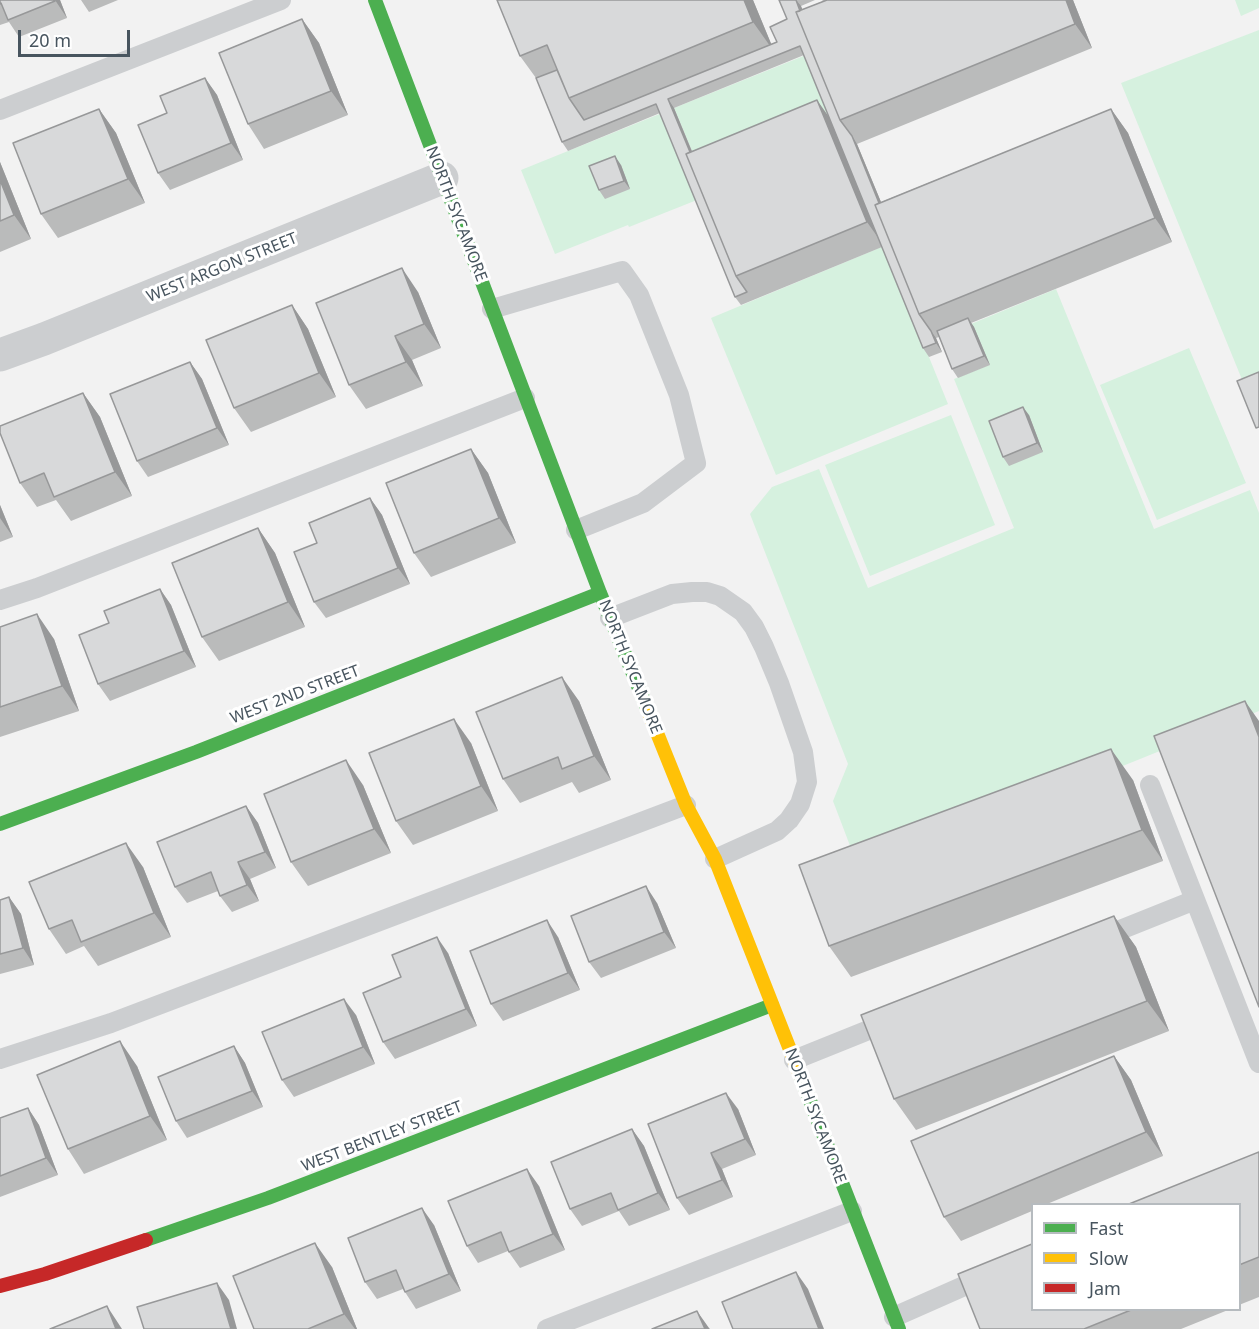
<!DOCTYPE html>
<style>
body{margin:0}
#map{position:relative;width:1259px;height:1329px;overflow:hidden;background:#f2f2f2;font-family:"Noto Sans",sans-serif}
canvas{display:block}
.legend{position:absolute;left:1031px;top:1203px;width:210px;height:108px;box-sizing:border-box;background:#fff;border:2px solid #b6bbbf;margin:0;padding:8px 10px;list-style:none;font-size:18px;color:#48555f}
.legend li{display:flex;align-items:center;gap:12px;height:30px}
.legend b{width:30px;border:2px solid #b6bbbf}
.scale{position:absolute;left:18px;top:30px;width:112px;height:27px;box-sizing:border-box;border:3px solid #48555f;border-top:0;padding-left:8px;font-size:18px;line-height:21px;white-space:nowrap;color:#48555f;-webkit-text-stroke:4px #fff;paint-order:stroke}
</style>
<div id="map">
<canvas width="1259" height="1329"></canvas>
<ul class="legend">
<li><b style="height:8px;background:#4caf50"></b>Fast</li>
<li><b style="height:8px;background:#ffc107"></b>Slow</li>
<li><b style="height:8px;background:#c62828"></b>Jam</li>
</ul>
<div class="scale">20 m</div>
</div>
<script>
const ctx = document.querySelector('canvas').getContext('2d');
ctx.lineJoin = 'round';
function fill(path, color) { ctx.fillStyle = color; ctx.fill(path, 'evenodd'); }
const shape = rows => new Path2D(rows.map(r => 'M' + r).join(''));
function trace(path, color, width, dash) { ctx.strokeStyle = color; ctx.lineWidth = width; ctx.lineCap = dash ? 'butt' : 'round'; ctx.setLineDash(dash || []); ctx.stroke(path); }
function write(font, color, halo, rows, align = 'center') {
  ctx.font = font + ' "Noto Sans",sans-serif'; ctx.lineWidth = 6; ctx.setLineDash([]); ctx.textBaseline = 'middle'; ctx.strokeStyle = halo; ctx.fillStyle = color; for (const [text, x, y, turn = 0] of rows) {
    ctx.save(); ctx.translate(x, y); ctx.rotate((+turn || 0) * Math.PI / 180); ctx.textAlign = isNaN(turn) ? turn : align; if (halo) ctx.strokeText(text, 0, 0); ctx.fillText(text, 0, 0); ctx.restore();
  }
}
fill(shape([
 [1235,0,1259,0,1259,8,1241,16],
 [1259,30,1259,385,1243,382,1121,83],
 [806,55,834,124,703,178,674,108],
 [662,113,697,200,629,227,628,225,555,254,521,170],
 [884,246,948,404,776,475,711,318],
 [1056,289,1154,529,1250,490,1259,513,1259,711,860,872,833,801,848,764,750,514,772,487,819,469,868,588,1014,528,954,379,989,365,971,324],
 [1189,348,1246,483,1157,520,1100,385],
 [951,415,995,525,870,576,825,465]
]), '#d6f1df');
trace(shape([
 [0,110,281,0],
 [492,309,622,271,639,295,679,395,696,463,643,503,576,530],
 [0,600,37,588,525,398],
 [610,618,672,594,692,592,707,592,720,596,743,612,754,627,764,647,779,683,803,752,807,782,800,804,789,820,777,831,715,859],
 [1150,785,1259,1063],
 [1100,938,1195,900],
 [0,1059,111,1023,686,805],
 [794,1060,891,1021],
 [894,1317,1032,1256],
 [547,1329,852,1211]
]), '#ccced0', 20);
trace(shape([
 [0,355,44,339,442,178]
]), '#ccced0', 33);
trace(shape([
 [375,0,600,593,647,708],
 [0,824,196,752,600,593],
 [800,1075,899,1329],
 [146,1240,268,1198,772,1005]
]), '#4caf50', 14);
trace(shape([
 [647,708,686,805,715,859,800,1075]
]), '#ffc107', 14);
trace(shape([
 [0,1286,45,1274,146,1240]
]), '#c62828', 14);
fill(shape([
 [0,0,60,0,67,18,19,37,9,22,0,25],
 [81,0,118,0,89,12],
 [497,0,753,0,771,44,777,42,787,19,779,0,815,0,801,6,802,10,823,1,822,0,1073,0,1092,48,857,144,881,202,1111,109,1128,133,1172,242,971,323,974,327,990,365,958,378,952,369,939,337,936,338,942,352,929,357,923,348,882,247,741,305,735,297,660,113,568,151,562,142,536,78,520,56],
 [804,55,829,117,692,151,674,108],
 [302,19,319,43,348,115,264,149,248,124],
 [205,78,217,95,243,160,170,190,158,173,167,113],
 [99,109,116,133,145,203,58,238,41,214],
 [0,162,31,239,0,252],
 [621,165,630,189,605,199,599,190],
 [418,292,441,348,412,360,423,386,366,409,349,385],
 [292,305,308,329,336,397,251,432,234,408],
 [190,362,202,379,229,445,148,477,137,461],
 [83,393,100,417,132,496,71,521,56,500,37,507,20,483],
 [1029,415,1043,452,1009,466,1003,457],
 [471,449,488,473,516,543,431,577,414,553],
 [370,498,382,515,410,584,326,618,314,602,317,543],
 [0,505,13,537,0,542],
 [258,528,275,553,305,627,219,661,202,637],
 [160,589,171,605,196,667,110,701,98,684,109,623],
 [0,627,54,639,79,711,0,737],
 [579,701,611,780,579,793,572,782,520,803,503,779],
 [471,743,498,811,413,845,396,821],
 [1133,780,1163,861,851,977,829,946],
 [363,785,391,853,308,886,291,862],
 [246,806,258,823,276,868,250,879,259,901,232,912,220,896,218,891,187,903,175,887],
 [143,867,171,937,98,966,84,946,66,954,49,929],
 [9,897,21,914,34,965,0,974,0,900],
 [657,903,676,948,601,978,589,962],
 [1114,916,1136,947,1169,1031,916,1130,894,1099],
 [558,937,580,990,503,1021,491,1004],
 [448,953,477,1026,395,1059,383,1042,401,977],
 [356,1015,375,1064,294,1097,282,1080],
 [234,1046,245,1063,263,1107,187,1138,176,1121],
 [1114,1056,1131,1080,1163,1156,1047,1204,1032,1204,1032,1211,961,1241,944,1217],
 [137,1066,167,1140,84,1174,68,1149],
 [28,1108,39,1125,58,1175,0,1197,0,1118],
 [738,1109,756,1155,722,1169,733,1197,689,1215,677,1198],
 [632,1129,644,1146,670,1210,629,1226,619,1211,582,1226,570,1209],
 [1259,1152,1259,1297,1239,1305,1239,1204],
 [539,1186,565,1250,520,1268,508,1251,478,1263,467,1246],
 [434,1225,461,1291,416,1309,405,1292,403,1289,377,1299,365,1282],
 [332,1267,357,1329,254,1329],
 [1032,1310,1228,1310,1181,1329,980,1329]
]), '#babbbb');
fill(shape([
 [55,0,60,0,67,18],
 [744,0,753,0,775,53,753,22],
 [796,0,801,6,846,117],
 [1066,0,1073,0,1092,48,1075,24],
 [302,19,319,43,348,115,331,91],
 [205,78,217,95,243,160,231,143],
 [668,99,674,108,742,273,740,274],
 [817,100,834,124,884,246,867,222],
 [99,109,116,133,145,203,128,179],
 [1111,109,1128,133,1172,242,1155,218],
 [852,136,857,144,926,311,923,312],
 [615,156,621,165,630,189,624,181],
 [0,162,31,239,14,215,0,180],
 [402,268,418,292,441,348,424,324],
 [292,305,308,329,336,397,319,373],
 [968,318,974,327,990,365,984,356],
 [931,331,936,338,942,352,936,343],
 [395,336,412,360,423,386,406,362],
 [190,362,202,379,229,445,217,428],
 [83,393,100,417,132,496,115,472],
 [1023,407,1029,415,1043,452,1037,443],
 [471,449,488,473,516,543,499,518],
 [370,498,382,515,410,584,398,568],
 [0,505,13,537,0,518],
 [258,528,275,553,305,627,288,602],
 [160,589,171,605,196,667,184,651],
 [37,614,54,639,79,711,62,686],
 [562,677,579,701,611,780,594,756],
 [1245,701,1259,721,1259,737],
 [454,719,471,743,498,811,481,786],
 [1111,749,1133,780,1163,861,1142,830],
 [346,760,363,785,391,853,374,829],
 [246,806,258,823,276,868,265,852],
 [126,843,143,867,171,937,154,913],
 [238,862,250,879,259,901,247,885],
 [646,886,657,903,676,948,664,932],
 [9,897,21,914,34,965,23,948],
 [1114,916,1136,947,1169,1031,1147,1001],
 [547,920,558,937,580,990,568,973],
 [437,937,448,953,477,1026,466,1009],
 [344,999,356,1015,375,1064,363,1047],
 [120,1041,137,1066,167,1140,150,1116],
 [234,1046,245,1063,263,1107,252,1091],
 [1114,1056,1131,1080,1163,1156,1146,1132],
 [726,1093,738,1109,756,1155,745,1139],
 [28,1108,39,1125,58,1175,46,1158],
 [632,1129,644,1146,670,1210,658,1193],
 [711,1153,722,1169,733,1197,722,1180],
 [527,1169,539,1186,565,1250,553,1234],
 [422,1208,434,1225,461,1291,449,1274],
 [315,1243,332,1267,357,1329,355,1329,344,1314],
 [796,1272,808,1289,824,1329,819,1329],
 [217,1283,229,1300,237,1329,231,1329],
 [107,1306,122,1329,116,1329],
 [697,1311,709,1328,710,1329,705,1329]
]), '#979899');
const building = shape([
 [0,0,55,0,55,1,8,20,1,3,0,4,0,0],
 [497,0,744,0,753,22,569,98,547,45,520,56,497,0],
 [779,0,796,0,800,11,796,12,840,120,852,136,879,203,875,205,919,314,931,331,936,343,923,348,800,46,668,99,690,152,686,154,736,276,747,292,735,297,656,104,562,142,536,78,557,70,569,98,584,120,777,42,770,27,787,19,779,0],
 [827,0,1066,0,1075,24,840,120,796,12,827,0],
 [302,19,331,91,248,124,219,53,302,19],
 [205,78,231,143,158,173,138,125,167,113,160,96,205,78],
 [817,100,867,222,736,276,686,154,817,100],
 [99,109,128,179,41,214,13,143,99,109],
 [1111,109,1155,218,919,314,875,205,1111,109],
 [615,156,624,181,599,190,589,166,615,156],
 [0,180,14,215,0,221,0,180],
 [402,268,424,324,395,336,406,362,349,385,316,303,402,268],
 [292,305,319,373,234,408,206,340,292,305],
 [968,318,984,356,952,369,937,331,968,318],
 [190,362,217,428,137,461,110,394,190,362],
 [1259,372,1259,427,1256,428,1237,381,1259,372],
 [83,393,115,472,54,497,44,473,20,483,0,433,0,426,83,393],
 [1023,407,1037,443,1003,457,989,421,1023,407],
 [471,449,499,518,414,553,386,483,471,449],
 [370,498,398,568,314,602,294,552,317,543,309,523,370,498],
 [258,528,288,602,202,637,172,563,258,528],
 [160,589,184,651,98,684,79,635,109,623,104,611,160,589],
 [37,614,62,686,0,707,0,627,37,614],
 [562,677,594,756,562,769,558,757,503,779,476,712,562,677],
 [1245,701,1259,737,1259,1007,1154,736,1245,701],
 [454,719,481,786,396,821,369,753,454,719],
 [1111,749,1142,830,829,946,799,865,1111,749],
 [346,760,374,829,291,862,264,794,346,760],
 [246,806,265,852,238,862,247,885,220,896,211,872,175,887,157,842,246,806],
 [126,843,154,913,81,942,72,920,49,929,29,882,126,843],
 [646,886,664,932,589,962,571,916,646,886],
 [9,897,23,948,0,954,0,900,9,897],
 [1114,916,1147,1001,894,1099,861,1015,1114,916],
 [547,920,568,973,491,1004,470,951,547,920],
 [437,937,466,1009,383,1042,363,993,401,977,392,955,437,937],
 [344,999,363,1047,282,1080,262,1032,344,999],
 [120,1041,150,1116,68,1149,37,1075,120,1041],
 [234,1046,252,1091,176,1121,158,1077,234,1046],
 [1114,1056,1146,1132,944,1217,911,1141,1114,1056],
 [726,1093,745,1139,711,1153,722,1180,677,1198,648,1124,726,1093],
 [28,1108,46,1158,0,1176,0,1118,28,1108],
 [632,1129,658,1193,618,1210,611,1193,570,1209,551,1162,632,1129],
 [1259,1152,1259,1257,1239,1265,1239,1204,1129,1204,1259,1152],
 [527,1169,553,1234,509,1252,501,1232,467,1246,448,1201,527,1169],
 [422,1208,449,1274,405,1292,396,1270,365,1282,348,1238,422,1208],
 [315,1243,344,1314,308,1329,254,1329,233,1276,315,1243],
 [1032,1244,1032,1310,1131,1310,1084,1329,980,1329,958,1274,1032,1244],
 [796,1272,819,1329,733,1329,722,1302,796,1272],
 [217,1283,231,1329,144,1329,137,1307,217,1283],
 [107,1306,116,1329,50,1329,107,1306],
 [697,1311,705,1329,652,1329,697,1311]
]);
fill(building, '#d8d9da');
trace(building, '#979899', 1.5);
write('16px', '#48555f', '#fff', [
 ["NORTH SYCAMORE",456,214,69],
 ["WEST ARGON STREET",222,268,-22],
 ["NORTH SYCAMORE",630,667,68],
 ["WEST 2ND STREET",295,695,-21],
 ["NORTH SYCAMORE",815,1116,69],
 ["WEST BENTLEY STREET",382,1137,-21]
]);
</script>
